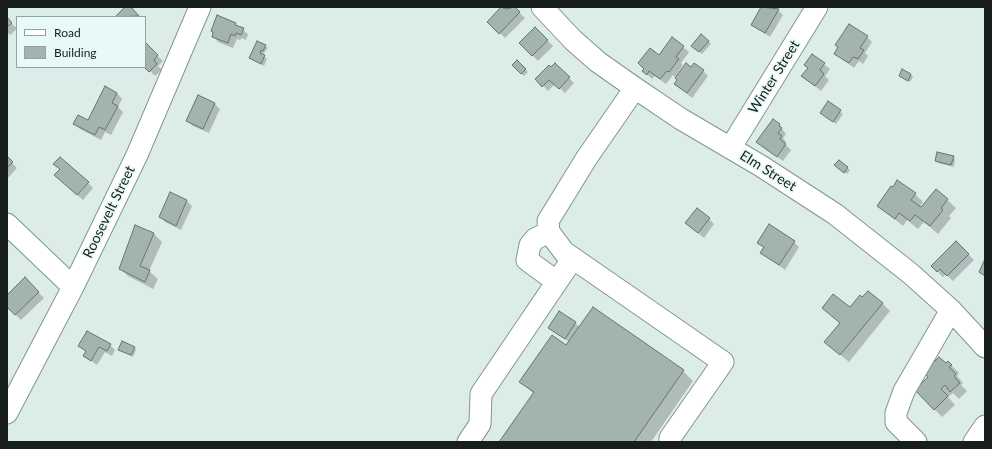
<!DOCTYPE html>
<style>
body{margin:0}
#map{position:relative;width:992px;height:449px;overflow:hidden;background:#dbece9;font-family:Lato,sans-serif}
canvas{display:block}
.frame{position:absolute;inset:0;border:8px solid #171e1d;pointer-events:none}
.legend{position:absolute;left:16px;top:16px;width:130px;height:52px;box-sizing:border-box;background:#e8faf7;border:1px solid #94a2a0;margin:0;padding:5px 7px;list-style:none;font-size:12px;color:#171e1d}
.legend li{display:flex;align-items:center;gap:8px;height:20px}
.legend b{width:20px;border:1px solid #94a2a0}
</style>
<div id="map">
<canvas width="992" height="449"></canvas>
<div class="frame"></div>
<ul class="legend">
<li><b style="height:5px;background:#fff"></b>Road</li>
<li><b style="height:11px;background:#a2b3b0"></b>Building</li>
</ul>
</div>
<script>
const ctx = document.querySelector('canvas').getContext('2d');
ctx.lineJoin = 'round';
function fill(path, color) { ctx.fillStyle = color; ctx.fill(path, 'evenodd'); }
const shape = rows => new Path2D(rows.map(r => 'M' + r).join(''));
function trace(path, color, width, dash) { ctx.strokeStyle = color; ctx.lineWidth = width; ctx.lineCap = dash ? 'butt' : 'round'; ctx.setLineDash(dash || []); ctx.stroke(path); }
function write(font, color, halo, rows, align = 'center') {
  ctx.font = font + ' Lato,sans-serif'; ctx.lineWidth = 3.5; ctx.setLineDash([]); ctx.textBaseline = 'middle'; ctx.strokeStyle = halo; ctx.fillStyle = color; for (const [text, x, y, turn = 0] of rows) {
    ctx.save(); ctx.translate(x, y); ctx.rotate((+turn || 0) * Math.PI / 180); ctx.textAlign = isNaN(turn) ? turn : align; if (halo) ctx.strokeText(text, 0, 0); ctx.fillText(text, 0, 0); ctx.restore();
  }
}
fill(shape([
 [127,7,129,7,139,17,118,17,117,16],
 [503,7,506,10,509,7,513,7,525,18,505,38,489,22],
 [762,7,774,7,783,15,770,37,752,25],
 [7,18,15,27,17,25,17,29,10,35,7,32],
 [235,24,248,34,246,40,242,38,240,40,237,39,233,48,218,42,213,36,214,33],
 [535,29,553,46,538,61,520,43],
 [701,35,711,44,702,54,693,46],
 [867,37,872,42,865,53,868,56,863,64,859,61,854,68,835,54],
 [672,38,689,52,681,63,683,65,675,77,673,75,666,84,655,76,652,79,644,71,659,56],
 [145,44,163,61,158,66,162,70,155,76,145,66],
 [265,46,268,48,262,55,267,59,264,66,250,58],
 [812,55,830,69,825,76,829,80,821,91,803,76,808,69,805,65],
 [517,61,528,72,524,76,513,65],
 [555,64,574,83,565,93,555,84,548,91,537,79],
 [691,69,703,71,708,76,692,98,675,84],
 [911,74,913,77,910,82,900,76],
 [117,93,122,99,118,107,123,112,111,135,105,132,101,140,80,129,75,124,88,121],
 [828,103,843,114,836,124,821,113],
 [215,104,220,109,209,133,193,126,187,121],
 [779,125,786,134,783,138,786,142,785,144,791,150,783,161,763,147],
 [953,157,955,159,954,167,938,163,936,161],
 [7,158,17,168,7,179],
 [839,161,850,170,847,174,838,167],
 [61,181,88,183,93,188,83,200],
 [893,189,915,194,923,202,919,207,921,208,936,190,956,208,949,216,951,218,938,234,924,222,918,229,907,220,903,226,878,206],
 [186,200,192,206,181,230,165,222,160,216],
 [709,219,714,224,704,238,686,223],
 [136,226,154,234,162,242,149,271,158,279,153,289,128,276,120,268],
 [758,242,794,242,799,247,785,270,762,253,764,248],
 [956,242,974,260,953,281,946,274,943,277,932,266],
 [25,279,44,298,21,320,7,306,7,296],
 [882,303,890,311,849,362,825,342,840,323,823,308,850,309],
 [575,323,580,327,683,371,693,381,651,442,500,442,534,394,521,382,569,342,550,328],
 [110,345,115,350,112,356,105,352,97,365,84,356,86,352,80,346],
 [134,348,136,350,133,357,119,350],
 [948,362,959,373,957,376,963,383,961,385,967,391,959,399,953,393,948,397,955,405,942,417,916,390]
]), '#0003');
const building = shape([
 [125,7,131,7,139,16,117,17,116,16,125,7],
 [501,7,506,9,515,7,520,12,499,34,487,22,501,7],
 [761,7,779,9,765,33,751,25,761,7],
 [217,15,236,23,235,25,244,28,241,35,236,33,235,36,231,34,228,43,212,37,213,32,211,31,217,15],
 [7,17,12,23,7,27,7,17],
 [849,24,868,36,860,48,864,50,858,59,853,57,849,63,834,54,838,47,835,45,849,24],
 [535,27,548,40,532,56,519,43,535,27],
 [701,34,709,41,699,52,691,46,701,34],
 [672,37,684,46,676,57,679,59,669,72,667,71,660,79,649,71,647,75,642,71,644,69,638,63,650,48,659,55,672,37],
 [257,41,266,45,263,51,261,50,260,53,265,55,261,64,249,58,257,41],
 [145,42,158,55,154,60,157,64,149,72,144,67,145,42],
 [812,54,825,63,820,70,824,74,815,86,801,76,808,68,804,65,812,54],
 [517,60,526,69,521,74,512,65,517,60],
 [555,63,570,77,559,89,549,80,542,87,535,79,549,65,551,67,555,63],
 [686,63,691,67,694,63,704,70,687,93,674,84,677,80,675,78,686,63],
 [902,69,911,74,908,81,899,76,902,69],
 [105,86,117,93,112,103,118,106,105,130,99,127,95,135,73,124,78,115,88,120,105,86],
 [198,95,215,103,203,129,186,121,198,95],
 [828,101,841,110,833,122,820,113,828,101],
 [773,119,780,124,779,126,782,128,778,133,782,136,780,139,786,144,777,157,756,142,773,119],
 [937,152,954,156,951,165,935,161,937,152],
 [7,156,13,162,7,168,7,156],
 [60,157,89,182,77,195,54,175,60,169,53,164,60,157],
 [839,160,848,167,844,173,834,165,839,160],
 [897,180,916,193,911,200,921,207,936,189,948,199,941,208,943,210,930,226,915,215,910,221,899,213,895,219,877,206,891,186,893,187,897,180],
 [170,192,187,200,176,226,159,217,170,192],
 [697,208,710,218,698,233,685,223,697,208],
 [769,224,795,241,779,265,760,253,764,247,757,243,769,224],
 [135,225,154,233,140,266,150,270,145,282,119,269,135,225],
 [956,241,969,254,947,276,940,269,937,272,931,266,956,241],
 [985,259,985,276,979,272,985,259],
 [25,277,39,292,15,315,7,307,7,295,25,277],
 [868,291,883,303,840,355,824,342,840,323,822,308,833,294,850,307,860,295,862,297,868,291],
 [593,307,684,370,634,442,499,442,534,392,519,382,552,335,566,345,593,307],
 [559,311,576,322,565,339,548,328,559,311],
 [87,331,111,344,107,351,99,347,91,361,83,356,86,351,78,346,87,331],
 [122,341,135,347,131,355,118,350,122,341],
 [939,357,946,363,948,361,952,365,949,367,956,374,954,376,960,383,950,392,945,385,941,389,948,396,934,410,915,390,928,377,924,372,939,357]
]);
fill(building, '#a2b3b0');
trace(building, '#647471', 1);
const minor = shape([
 [542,7,573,40,598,62,635,88,681,119,761,166,835,214,911,274,951,310,985,347],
 [635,88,586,159,548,221,549,232,564,252,723,362,670,438,670,442],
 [731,147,817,7],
 [7,224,73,287],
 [549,232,535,239,530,245,527,260,557,282],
 [7,413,73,287,137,155,200,7],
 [468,442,480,424,481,394,573,258],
 [916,442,896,422,896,413,904,391,951,310],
 [974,442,985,426]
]);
trace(minor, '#849592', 23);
trace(minor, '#fff', 21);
write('14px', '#171e1d', '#e8faf7', [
 ["Winter Street",774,77,-58],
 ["Elm Street",768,171,32],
 ["Roosevelt Street",109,212,-64]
]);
</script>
